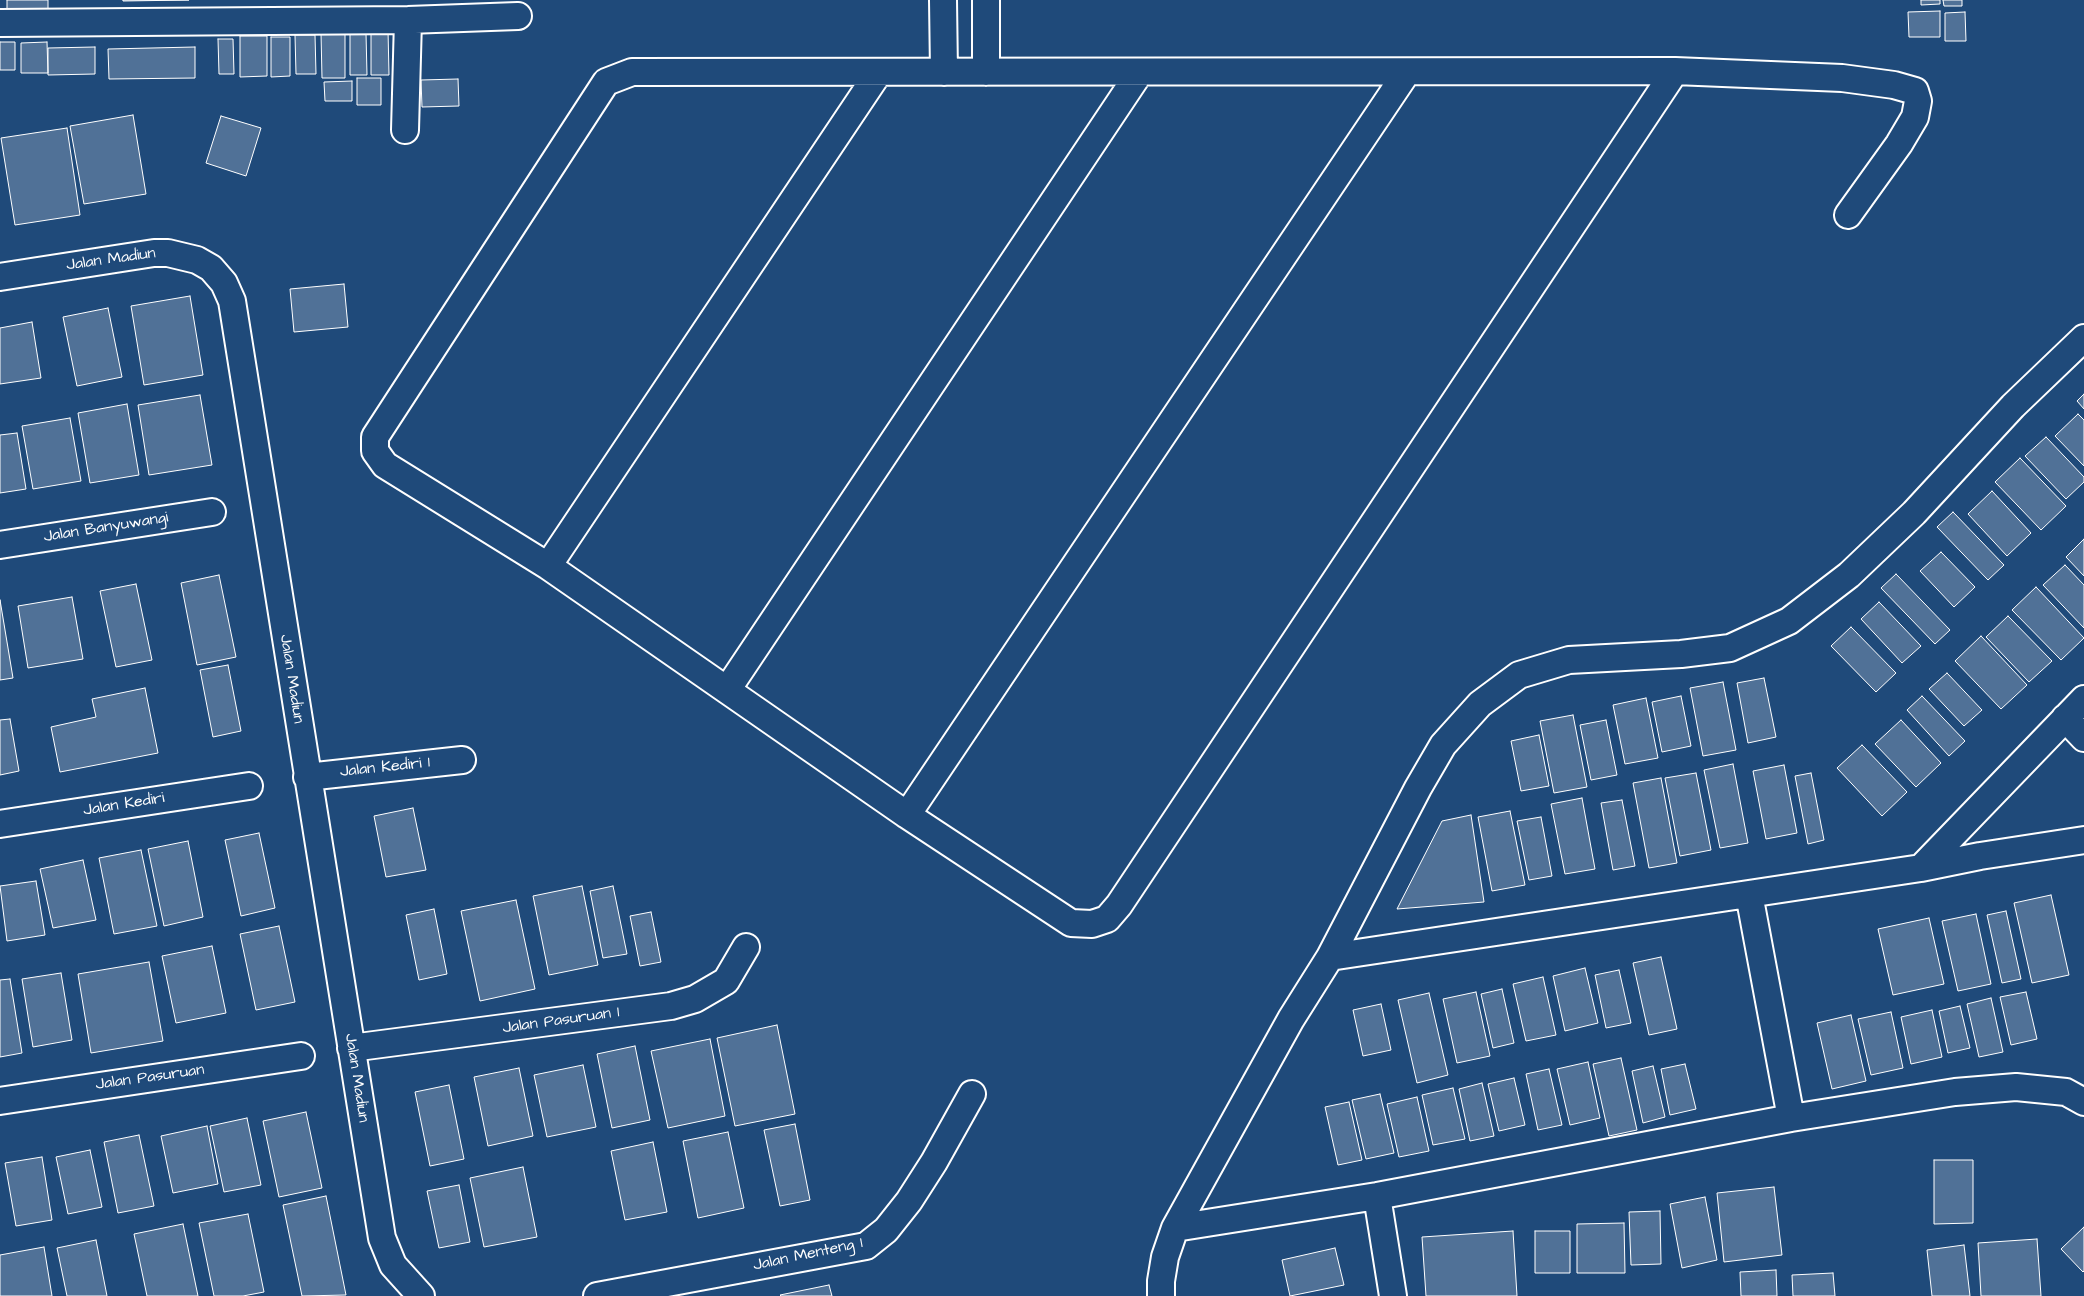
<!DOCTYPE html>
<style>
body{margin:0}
canvas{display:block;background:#1f4a7a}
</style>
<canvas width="2084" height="1296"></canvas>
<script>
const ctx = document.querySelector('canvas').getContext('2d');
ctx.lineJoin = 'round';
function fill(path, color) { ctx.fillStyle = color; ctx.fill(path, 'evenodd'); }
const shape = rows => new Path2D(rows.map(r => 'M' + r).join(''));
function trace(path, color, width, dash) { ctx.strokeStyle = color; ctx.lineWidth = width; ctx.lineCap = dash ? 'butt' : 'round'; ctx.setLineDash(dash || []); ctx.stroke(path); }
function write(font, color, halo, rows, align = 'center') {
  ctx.font = font + ' "Architects Daughter",sans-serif'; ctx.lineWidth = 4; ctx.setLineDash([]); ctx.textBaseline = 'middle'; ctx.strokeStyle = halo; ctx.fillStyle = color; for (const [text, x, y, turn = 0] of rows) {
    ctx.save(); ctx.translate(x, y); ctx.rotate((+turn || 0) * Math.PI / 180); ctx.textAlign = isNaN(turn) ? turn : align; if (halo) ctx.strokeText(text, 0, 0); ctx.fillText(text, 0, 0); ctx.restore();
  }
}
const building = shape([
 [7,0,48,0,48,13,7,13,7,0],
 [123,0,189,0,123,1,123,0],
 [1921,0,1940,0,1940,4,1921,5,1921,0],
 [1943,0,1962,0,1962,6,1944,6,1943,0],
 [1940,11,1940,37,1909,37,1908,12,1940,11],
 [1965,12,1966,41,1945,41,1945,13,1965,12],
 [371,30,388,30,389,75,371,75,371,30],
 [321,33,345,33,345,78,322,78,321,33],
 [366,33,367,75,350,75,350,34,366,33],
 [295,35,315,35,316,74,296,74,295,35],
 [240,36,267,36,267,76,240,77,240,36],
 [271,37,290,37,290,76,271,77,271,37],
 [218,39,233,39,234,74,219,74,218,39],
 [0,42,15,42,15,70,0,70,0,42],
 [47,42,48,73,21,73,21,43,47,42],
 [95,47,95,74,48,75,48,48,95,47],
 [195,47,195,78,109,79,108,49,195,47],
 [357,78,381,78,381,105,357,105,357,78],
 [458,79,459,106,422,107,421,80,458,79],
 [352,81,352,101,325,101,324,82,352,81],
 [133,115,146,194,84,204,70,126,133,115],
 [221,116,261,128,246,176,206,163,221,116],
 [67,128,80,215,15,225,1,138,67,128],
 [344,284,348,327,294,332,290,289,344,284],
 [190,296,203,375,144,385,131,306,190,296],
 [108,308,122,377,77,386,63,317,108,308],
 [32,322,41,378,0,384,0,328,32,322],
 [2084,394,2084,409,2077,401,2084,394],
 [200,395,212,465,149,475,138,405,200,395],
 [127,404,139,475,90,483,78,413,127,404],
 [2078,414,2084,420,2084,466,2055,436,2078,414],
 [70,418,81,481,33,489,22,426,70,418],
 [17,433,26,489,0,493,0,435,17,433],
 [2046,437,2084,477,2084,482,2066,499,2025,456,2046,437],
 [2020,458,2066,506,2041,530,1995,482,2020,458],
 [1992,491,2031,533,2007,556,1968,514,1992,491],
 [1953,512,2004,565,1988,580,1937,527,1953,512],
 [2084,539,2084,576,2066,557,2084,539],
 [1941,552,1975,587,1954,607,1920,571,1941,552],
 [2065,565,2084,585,2084,628,2043,585,2065,565],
 [1896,574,1950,630,1935,644,1881,588,1896,574],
 [219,575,236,657,197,665,181,583,219,575],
 [136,584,152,660,116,667,100,591,136,584],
 [2036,587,2084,638,2061,660,2012,610,2036,587],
 [72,597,83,659,28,668,18,606,72,597],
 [0,600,13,678,0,680,0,600],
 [1879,602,1921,646,1902,663,1861,619,1879,602],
 [2008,616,2052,661,2029,682,1986,637,2008,616],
 [1851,627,1896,673,1876,692,1831,646,1851,627],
 [1981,636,2027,685,2001,709,1955,661,1981,636],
 [228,665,241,731,213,737,200,670,228,665],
 [1947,673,1982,710,1964,726,1929,689,1947,673],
 [1764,678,1776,737,1748,743,1737,683,1764,678],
 [1723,682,1736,750,1703,756,1690,688,1723,682],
 [145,688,158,753,60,772,51,727,96,717,92,699,145,688],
 [1681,696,1691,746,1662,752,1652,702,1681,696],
 [1922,696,1965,741,1949,756,1907,710,1922,696],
 [1646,698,1658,758,1625,764,1613,705,1646,698],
 [1573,715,1587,787,1554,793,1540,721,1573,715],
 [10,719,19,771,0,775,0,720,10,719],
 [1606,720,1617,775,1591,780,1580,725,1606,720],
 [1901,720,1941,763,1916,787,1875,744,1901,720],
 [1539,735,1549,786,1521,791,1511,741,1539,735],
 [1862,745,1907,792,1882,816,1837,768,1862,745],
 [1733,764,1748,843,1720,848,1704,770,1733,764],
 [1784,765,1797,833,1766,839,1753,771,1784,765],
 [1696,773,1711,850,1680,856,1665,778,1696,773],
 [1811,773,1824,840,1808,844,1795,776,1811,773],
 [1661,778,1677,863,1649,868,1633,783,1661,778],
 [1582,798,1595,869,1565,874,1551,804,1582,798],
 [1622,800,1635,866,1613,870,1601,803,1622,800],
 [413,808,426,870,386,877,374,816,413,808],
 [1510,811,1525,885,1492,891,1478,817,1510,811],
 [1471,815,1484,902,1397,909,1442,821,1471,815],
 [1541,817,1552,876,1529,880,1517,821,1541,817],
 [259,833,275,908,241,916,225,840,259,833],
 [188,841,203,917,164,926,148,849,188,841],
 [141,850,157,926,114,934,99,858,141,850],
 [83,860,96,920,53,928,40,869,83,860],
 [36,881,45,935,7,941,0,886,36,881],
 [582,886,598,965,549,975,533,896,582,886],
 [613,886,627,954,603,958,590,891,613,886],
 [2051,895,2069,975,2032,983,2014,903,2051,895],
 [516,900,535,989,480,1001,461,911,516,900],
 [434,909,447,974,419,980,406,915,434,909],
 [2006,911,2021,979,2002,983,1987,915,2006,911],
 [651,912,661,962,640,966,630,916,651,912],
 [1976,914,1991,984,1958,991,1942,921,1976,914],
 [1929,918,1944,984,1893,995,1878,929,1929,918],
 [279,926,295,1002,256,1010,240,934,279,926],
 [212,946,226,1013,176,1023,162,956,212,946],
 [1661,957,1677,1029,1649,1035,1633,963,1661,957],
 [149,962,163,1041,91,1053,78,974,149,962],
 [1585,968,1598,1023,1565,1031,1553,976,1585,968],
 [1619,970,1631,1023,1606,1028,1595,975,1619,970],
 [61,973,72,1040,33,1047,22,979,61,973],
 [1543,977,1556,1035,1526,1041,1513,984,1543,977],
 [10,979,22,1053,0,1057,0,980,10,979],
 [1502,989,1514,1043,1493,1048,1481,994,1502,989],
 [1476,992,1490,1056,1457,1063,1443,999,1476,992],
 [2026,992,2037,1039,2011,1045,2000,997,2026,992],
 [1429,993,1448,1075,1417,1083,1398,1000,1429,993],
 [1991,998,2003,1052,1979,1057,1967,1004,1991,998],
 [1381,1004,1391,1050,1363,1056,1353,1010,1381,1004],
 [1960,1006,1970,1048,1948,1053,1939,1011,1960,1006],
 [1932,1010,1942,1057,1911,1064,1901,1017,1932,1010],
 [1891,1012,1903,1068,1871,1075,1858,1019,1891,1012],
 [1851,1015,1866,1081,1832,1089,1817,1023,1851,1015],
 [777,1025,795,1114,735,1126,717,1038,777,1025],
 [710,1039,725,1116,668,1128,651,1051,710,1039],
 [635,1046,650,1120,612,1128,597,1054,635,1046],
 [1621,1058,1637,1130,1609,1136,1593,1064,1621,1058],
 [1588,1062,1600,1118,1570,1125,1557,1069,1588,1062],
 [1685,1064,1696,1109,1670,1115,1661,1069,1685,1064],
 [583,1065,596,1127,547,1137,534,1075,583,1065],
 [1653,1066,1665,1117,1643,1123,1632,1071,1653,1066],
 [519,1068,533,1136,488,1146,474,1077,519,1068],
 [1549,1069,1562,1125,1538,1130,1526,1074,1549,1069],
 [1514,1078,1525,1125,1499,1131,1488,1084,1514,1078],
 [1482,1083,1494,1136,1470,1141,1459,1089,1482,1083],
 [449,1085,464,1159,430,1166,415,1092,449,1085],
 [1453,1088,1465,1139,1433,1145,1422,1095,1453,1088],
 [1380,1094,1394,1153,1366,1159,1352,1100,1380,1094],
 [1417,1097,1429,1151,1399,1157,1387,1104,1417,1097],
 [1349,1102,1362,1160,1338,1165,1325,1107,1349,1102],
 [306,1112,322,1188,279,1197,263,1121,306,1112],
 [247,1118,261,1185,224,1192,210,1126,247,1118],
 [795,1124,810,1200,780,1206,764,1130,795,1124],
 [207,1126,218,1184,173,1193,161,1136,207,1126],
 [728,1132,744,1208,698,1218,683,1141,728,1132],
 [139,1135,154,1206,118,1213,104,1142,139,1135],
 [653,1142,667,1212,625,1220,611,1151,653,1142],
 [90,1150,102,1207,68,1214,56,1157,90,1150],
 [42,1157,52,1220,16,1226,5,1163,42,1157],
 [1934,1160,1973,1160,1973,1223,1934,1224,1934,1160],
 [523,1167,537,1237,484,1247,470,1178,523,1167],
 [459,1185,470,1242,439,1248,427,1191,459,1185],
 [1774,1187,1782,1255,1724,1262,1717,1193,1774,1187],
 [326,1196,346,1295,302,1296,283,1205,326,1196],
 [1705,1197,1717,1260,1682,1268,1670,1204,1705,1197],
 [1660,1211,1661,1264,1631,1265,1629,1212,1660,1211],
 [248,1214,264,1292,243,1296,214,1296,199,1223,248,1214],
 [1624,1223,1625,1273,1577,1273,1577,1224,1624,1223],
 [183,1224,198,1296,147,1296,134,1234,183,1224],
 [2084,1227,2084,1271,2083,1272,2061,1249,2084,1227],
 [1513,1231,1517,1296,1426,1296,1422,1237,1513,1231],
 [1535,1231,1570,1231,1570,1273,1535,1273,1535,1231],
 [2037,1239,2041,1296,1981,1296,1978,1243,2037,1239],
 [96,1240,107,1296,67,1296,57,1248,96,1240],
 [1964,1245,1970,1296,1932,1296,1927,1250,1964,1245],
 [44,1247,52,1296,0,1296,0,1255,44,1247],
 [1335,1248,1344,1285,1290,1296,1282,1260,1335,1248],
 [1776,1270,1777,1296,1741,1296,1740,1272,1776,1270],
 [1833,1273,1835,1296,1793,1296,1792,1275,1833,1273],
 [829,1285,832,1296,781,1296,780,1295,829,1285]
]);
fill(building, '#507197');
trace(building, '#fff', 1);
const minor = shape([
 [943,0,944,72],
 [986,0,986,72],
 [0,23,408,20,518,16],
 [1675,71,1119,905,1107,919,1092,924,1071,923,907,815,548,566,385,465,375,451,375,437,606,82,632,72,1675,71,1842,78,1894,85,1915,91,1918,101,1915,117,1899,144,1848,215],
 [405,130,408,20],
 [0,277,154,253,168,253,197,260,211,268,224,283,232,301,382,1238,393,1265,421,1296],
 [0,545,212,512],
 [548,566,879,72],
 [727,690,1140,72],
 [2065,718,2084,738],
 [307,777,462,760],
 [907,815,1407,72],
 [0,824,249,786],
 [1921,868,2084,699],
 [1749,894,1791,1118],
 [1330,957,1921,868,1980,856,2084,840],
 [351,1048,671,1006,695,999,726,981,746,947],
 [0,1101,301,1056],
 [1377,1196,1393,1296],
 [1175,1228,1377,1196,1791,1118,1955,1092,2016,1087,2066,1092,2084,1102],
 [597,1296,866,1246,886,1230,909,1201,934,1162,972,1094],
 [1161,1296,1161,1281,1165,1257,1175,1228,1291,1019,1330,957,1418,788,1443,745,1480,704,1519,675,1569,660,1681,654,1730,648,1789,621,1849,575,1914,513,2013,406,2084,338]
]);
trace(minor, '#fff', 30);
trace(minor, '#1f4a7a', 26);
write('16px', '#fff', '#1f4a7a', [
 ["Jalan Madiun",111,260,-8],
 ["Jalan Banyuwangi",106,528,-9],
 ["Jalan Madiun",291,679,81],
 ["Jalan Kediri 1",385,768,-6],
 ["Jalan Kediri",124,805,-9],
 ["Jalan Pasuruan 1",561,1021,-8],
 ["Jalan Pasuruan",150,1078,-8],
 ["Jalan Madiun",356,1078,81],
 ["Jalan Menteng 1",808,1255,-12]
]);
</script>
